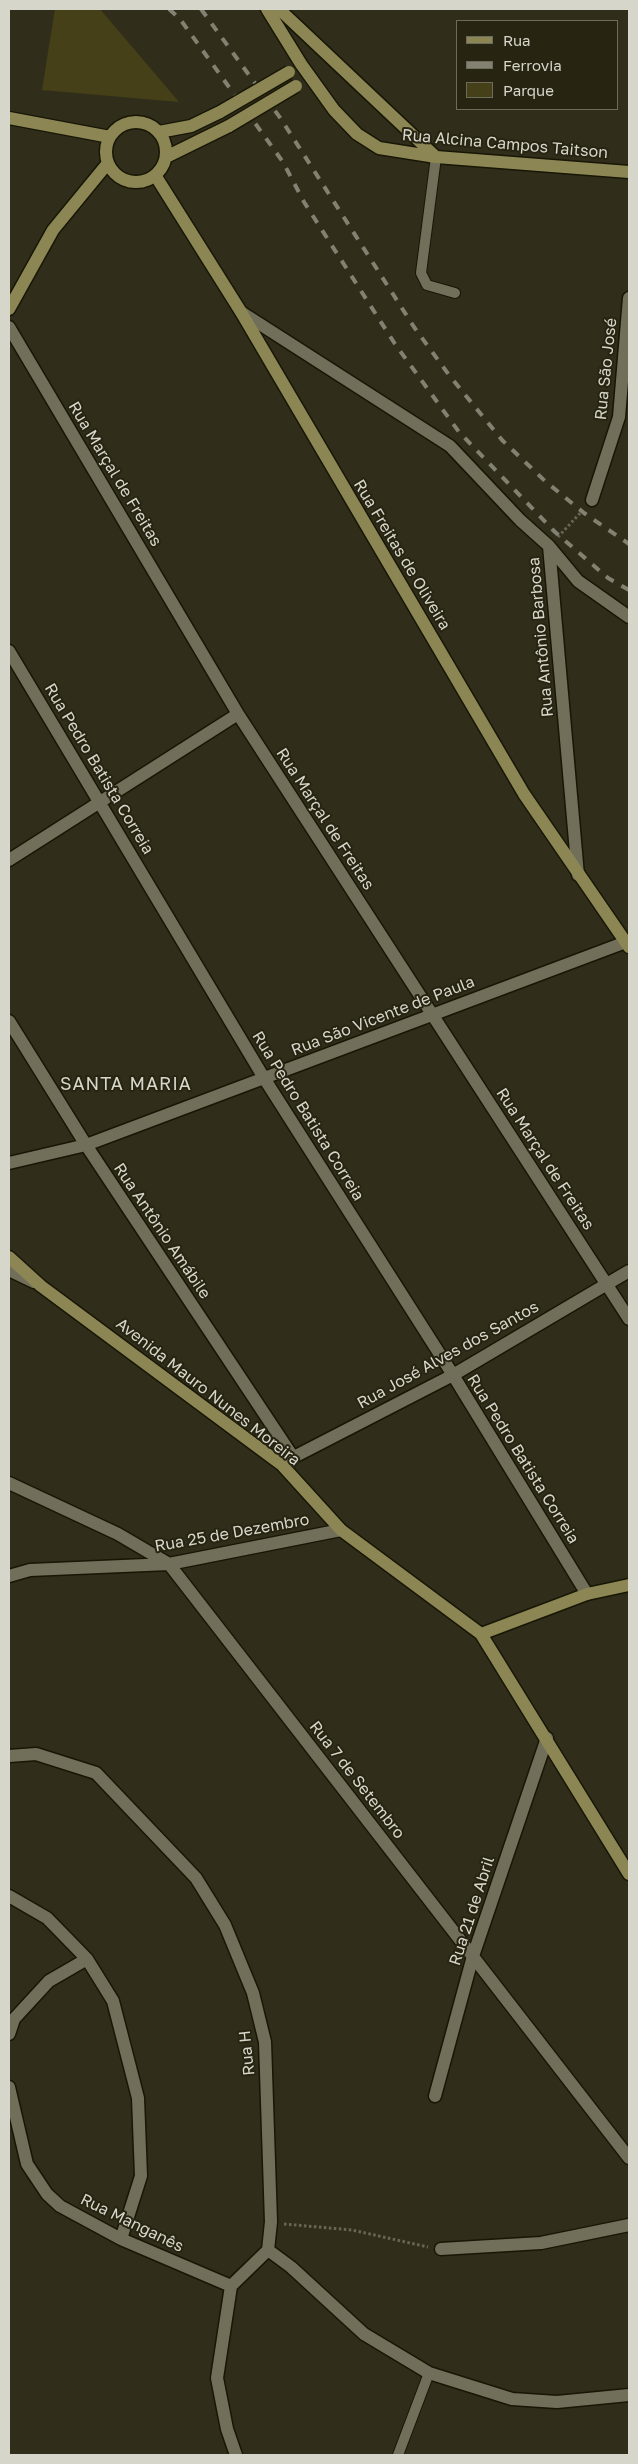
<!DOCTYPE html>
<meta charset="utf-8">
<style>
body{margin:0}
#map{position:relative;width:638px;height:2464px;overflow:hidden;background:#302e1b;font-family:"Golos Text",sans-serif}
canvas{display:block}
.frame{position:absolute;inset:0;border:10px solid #d7d6ca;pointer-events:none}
.legend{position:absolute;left:456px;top:20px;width:162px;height:90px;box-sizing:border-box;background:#272412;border:1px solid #6d6b5c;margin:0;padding:6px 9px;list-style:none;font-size:15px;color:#d7d6ca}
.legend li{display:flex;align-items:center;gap:10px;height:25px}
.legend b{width:25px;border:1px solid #6d6b5c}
</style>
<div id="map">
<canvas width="638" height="2464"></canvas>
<div class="frame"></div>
<ul class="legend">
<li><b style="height:6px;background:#8c8655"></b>Rua</li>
<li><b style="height:6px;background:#838172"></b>Ferrovia</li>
<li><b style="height:14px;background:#454017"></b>Parque</li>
</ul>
</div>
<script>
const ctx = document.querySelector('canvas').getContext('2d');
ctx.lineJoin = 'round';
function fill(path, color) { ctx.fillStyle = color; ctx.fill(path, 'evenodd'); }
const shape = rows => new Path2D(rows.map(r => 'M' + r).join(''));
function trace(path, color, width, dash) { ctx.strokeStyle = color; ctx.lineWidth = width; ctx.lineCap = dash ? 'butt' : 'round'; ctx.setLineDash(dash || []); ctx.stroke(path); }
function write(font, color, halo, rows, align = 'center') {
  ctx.font = font + ' "Golos Text",sans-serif'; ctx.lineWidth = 4; ctx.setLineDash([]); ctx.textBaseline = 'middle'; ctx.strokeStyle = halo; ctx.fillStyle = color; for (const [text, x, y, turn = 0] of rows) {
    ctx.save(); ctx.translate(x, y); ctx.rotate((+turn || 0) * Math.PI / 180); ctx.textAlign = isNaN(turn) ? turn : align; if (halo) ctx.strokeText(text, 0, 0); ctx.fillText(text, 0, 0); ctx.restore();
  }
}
fill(shape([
 [55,9,100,9,179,102,42,90]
]), '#454017');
const lane = shape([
 [436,157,421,273,427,285,455,293],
 [398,2455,429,2373]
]);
const street = shape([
 [241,312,450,446,520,520,549,546,578,581,629,617],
 [9,327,238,714,629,1319],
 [592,500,619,417,629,298],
 [549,546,578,875],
 [9,651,264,1078,453,1375,587,1594],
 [9,860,238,714],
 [9,1021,86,1145,293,1457],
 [9,1163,86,1145,626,942],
 [9,1270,34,1282],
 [288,1460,453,1375,629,1271],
 [9,1483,118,1534,169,1564,629,2158],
 [9,1576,30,1570,169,1564,341,1530],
 [9,1756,36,1754,96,1773,196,1878,225,1925,253,1993,265,2042,271,2222,268,2250,231,2286,217,2378,227,2429,236,2455],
 [9,1896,47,1918,87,1959,113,2001,138,2098,141,2176,121,2239],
 [9,2034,14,2019,49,1981,87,1959],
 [9,2087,27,2164,47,2194,60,2206,121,2239,231,2286],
 [435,2096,473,1956,547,1738],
 [441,2249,541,2243,629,2225],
 [268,2250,291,2267,364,2334,429,2373,512,2399,557,2402,629,2395]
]);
const secondary = shape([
 [267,9,301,64,334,110,357,134,379,148,436,157,629,172],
 [279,9,436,157],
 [9,118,110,137],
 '106 152a30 30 0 1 1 60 0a30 30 0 1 1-60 0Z',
 [159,132,191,126,220,112],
 [166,157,229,126],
 [155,175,241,312,524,794,629,947],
 [9,309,53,230,108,163],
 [9,1257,41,1286,282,1465,341,1530,481,1634,629,1874],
 [481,1634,587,1594,629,1585]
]);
trace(lane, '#181605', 12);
trace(street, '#181605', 15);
trace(secondary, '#181605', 15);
trace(shape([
 [558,537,583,510],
 [284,2224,352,2230,428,2247]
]), '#686655', 3, [2.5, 2.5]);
trace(lane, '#716e59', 10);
trace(street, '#716e59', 12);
trace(secondary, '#8c8655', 12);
trace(shape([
 [169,9,180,19,283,162,304,202,395,344,459,432,555,532,608,578,629,590],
 [201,9,281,119,414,327,449,375,502,440,545,481,584,513,629,544]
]), '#838172', 4, [9, 9]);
const secondaryBridge = shape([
 [220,112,289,72],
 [229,126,296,86]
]);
trace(secondaryBridge, '#181605', 15, []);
trace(secondaryBridge, '#8c8655', 12);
write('16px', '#d7d6ca', '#272412', [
 ["Rua Alcina Campos Taitson",505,144,5],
 ["Rua São José",606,369,-84],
 ["Rua Marçal de Freitas",115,474,59],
 ["Rua Freitas de Oliveira",402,555,59],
 ["Rua Antônio Barbosa",541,637,-95],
 ["Rua Pedro Batista Correia",99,769,59],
 ["Rua Marçal de Freitas",325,819,57],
 ["Rua São Vicente de Paula",383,1016,-21],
 ["Rua Pedro Batista Correia",308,1116,58],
 ["Rua Marçal de Freitas",545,1159,57],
 ["Rua Antônio Amábile",162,1231,56],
 ["Rua José Alves dos Santos",448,1355,-29],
 ["Avenida Mauro Nunes Moreira",208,1392,38],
 ["Rua Pedro Batista Correia",523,1459,58],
 ["Rua 25 de Dezembro",232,1533,-10],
 ["Rua 7 de Setembro",357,1780,52],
 ["Rua 21 de Abril",472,1911,-72],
 ["Rua H",247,2053,-96],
 ["Rua Manganês",132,2223,26]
]);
ctx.letterSpacing = '1px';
write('18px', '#d7d6ca', '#272412', [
 ["SANTA MARIA",126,1084]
]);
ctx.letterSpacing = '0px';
</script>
